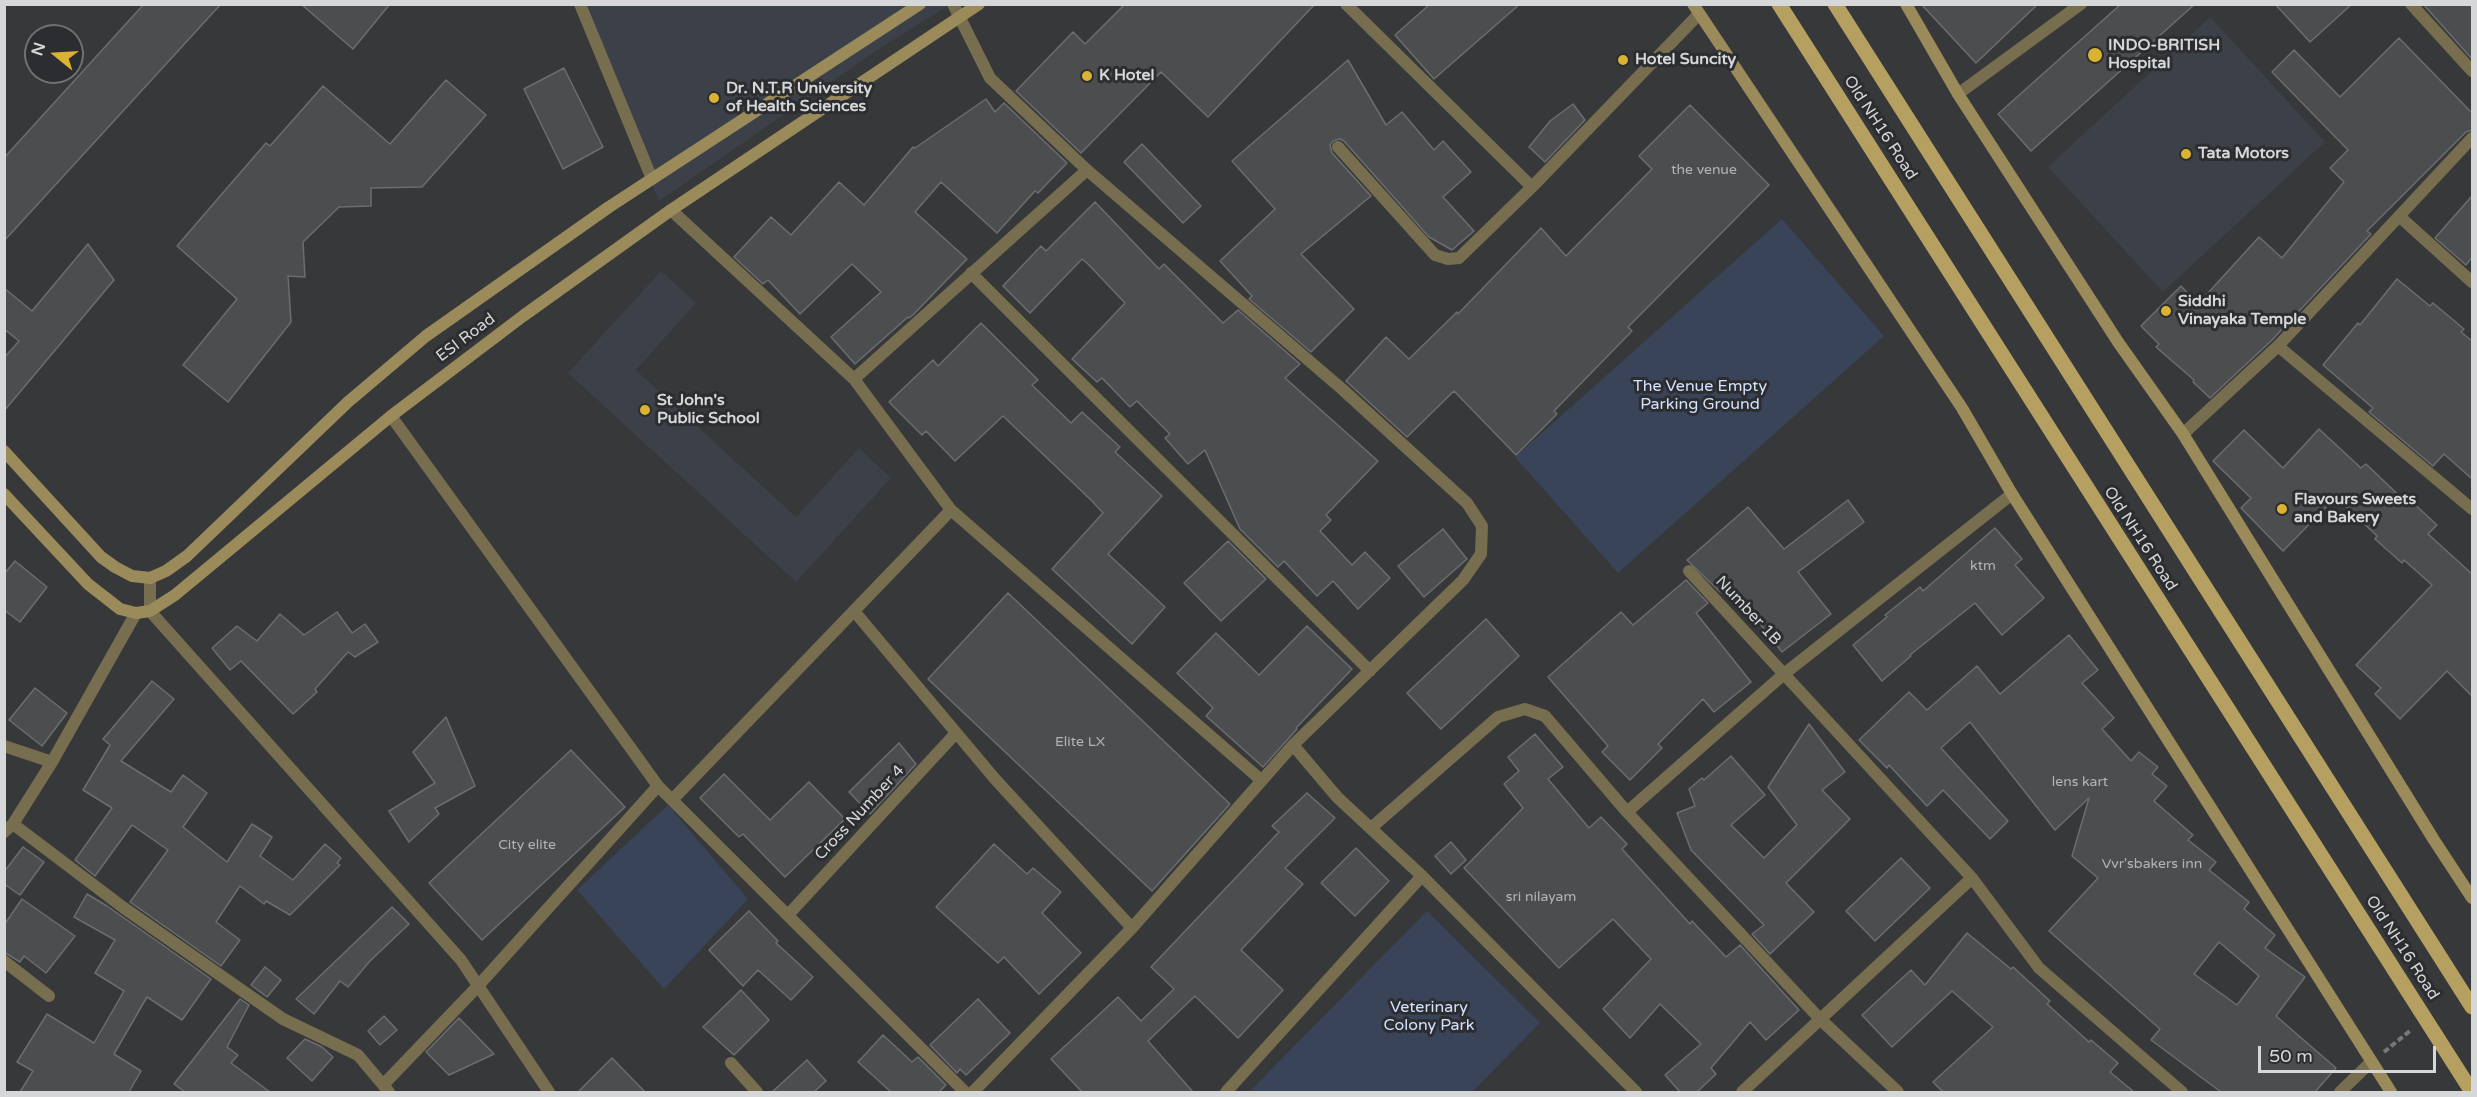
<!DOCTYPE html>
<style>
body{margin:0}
#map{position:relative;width:2477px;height:1097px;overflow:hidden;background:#36383a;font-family:"Varela Round",sans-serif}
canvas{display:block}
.frame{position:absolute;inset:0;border:6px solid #d6d7d8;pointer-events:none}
.north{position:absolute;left:24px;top:24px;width:60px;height:60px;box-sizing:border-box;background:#2c2d30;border:2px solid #707173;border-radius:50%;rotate:288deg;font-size:16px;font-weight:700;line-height:24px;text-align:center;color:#d6d7d8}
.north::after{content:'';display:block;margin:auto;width:21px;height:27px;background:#dab333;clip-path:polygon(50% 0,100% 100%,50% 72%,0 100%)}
.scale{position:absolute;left:2258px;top:1046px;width:178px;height:27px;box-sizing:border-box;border:3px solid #d6d7d8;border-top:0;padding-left:8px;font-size:18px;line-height:21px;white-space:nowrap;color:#d6d7d8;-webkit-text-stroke:4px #2c2d30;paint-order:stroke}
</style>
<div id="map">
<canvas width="2477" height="1097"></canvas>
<div class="frame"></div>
<div class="north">N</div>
<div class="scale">50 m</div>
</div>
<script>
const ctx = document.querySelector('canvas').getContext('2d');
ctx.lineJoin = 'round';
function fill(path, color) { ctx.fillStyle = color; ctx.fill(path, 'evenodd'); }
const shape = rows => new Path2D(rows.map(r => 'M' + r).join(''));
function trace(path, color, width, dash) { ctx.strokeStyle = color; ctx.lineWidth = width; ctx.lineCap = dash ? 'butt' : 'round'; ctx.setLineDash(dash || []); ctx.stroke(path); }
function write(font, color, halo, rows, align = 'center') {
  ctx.font = font + ' "Varela Round",sans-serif'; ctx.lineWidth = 6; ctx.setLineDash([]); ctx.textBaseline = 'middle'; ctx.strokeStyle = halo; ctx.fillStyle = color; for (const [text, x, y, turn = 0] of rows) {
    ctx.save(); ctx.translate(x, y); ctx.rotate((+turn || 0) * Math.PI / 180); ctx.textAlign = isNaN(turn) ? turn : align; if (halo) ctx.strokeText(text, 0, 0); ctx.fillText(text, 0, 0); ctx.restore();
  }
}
fill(shape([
 [588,5,949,5,879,49,659,201,637,147],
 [2210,17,2325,142,2163,292,2048,167],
 [661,271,696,303,636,370,796,517,859,448,891,478,796,582,568,373]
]), '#3c4048');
fill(shape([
 [1782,219,1884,336,1618,573,1515,457],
 [668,805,748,899,664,989,577,890],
 [1427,911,1540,1023,1472,1092,1249,1092]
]), '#3a4459');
const building = shape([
 [144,4,221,4,4,241,4,158,144,4],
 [301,4,390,4,353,49,301,4],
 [1125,4,1315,4,1208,117,1161,72,1081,153,1016,91,1073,32,1085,44,1125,4],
 [1430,4,1520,4,1434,79,1395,35,1430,4],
 [1921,4,2038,4,1976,63,1921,4],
 [2121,4,2195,4,2031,151,1998,114,2121,4],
 [2275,4,2352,4,2310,42,2275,4],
 [2423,4,2472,4,2472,59,2423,4],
 [2399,38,2472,113,2472,130,2466,132,2367,231,2371,234,2272,340,2210,398,2193,382,2194,380,2156,347,2159,344,2141,326,2181,286,2198,304,2259,237,2282,258,2344,182,2330,168,2348,150,2272,72,2294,50,2340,97,2399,38],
 [1348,60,1386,125,1402,112,1434,150,1443,141,1471,172,1443,197,1474,231,1452,250,1429,237,1344,141,1340,139,1333,141,1330,145,1332,153,1371,196,1301,254,1354,309,1311,352,1249,299,1252,296,1220,261,1275,209,1232,161,1348,60],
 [564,68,603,147,563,169,524,89,564,68],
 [446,80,486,115,422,187,371,188,371,206,339,207,303,242,305,277,288,276,291,322,228,402,183,365,237,299,177,246,266,143,270,146,323,86,390,144,446,80],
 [986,99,995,112,1004,103,1067,163,1038,193,1035,191,997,233,941,182,915,212,967,259,913,315,909,318,908,317,855,364,831,337,881,292,852,264,800,314,768,280,763,284,734,257,771,217,791,235,839,182,864,205,913,147,915,148,986,99],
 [1573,104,1585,120,1545,162,1529,147,1550,121,1573,104],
 [1690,105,1769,185,1628,327,1632,331,1554,411,1557,414,1516,455,1454,391,1407,437,1346,381,1386,337,1409,359,1457,312,1458,314,1541,228,1566,256,1652,169,1639,156,1690,105],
 [1142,144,1201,206,1183,223,1124,162,1142,144],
 [2472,196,2472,257,2466,265,2435,238,2472,196],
 [1095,202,1159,269,1164,264,1223,323,1238,310,1300,364,1285,378,1378,461,1326,515,1331,520,1320,531,1352,565,1365,552,1390,578,1358,609,1333,581,1317,596,1284,561,1278,567,1240,529,1205,450,1188,464,1165,438,1170,434,1137,401,1130,407,1102,378,1097,382,1072,359,1125,303,1089,265,1082,259,1030,313,1003,286,1041,246,1046,251,1095,202],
 [88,244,114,280,4,411,4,358,19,341,4,329,4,288,32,311,88,244],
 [2397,279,2430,306,2433,303,2464,329,2461,332,2472,341,2472,479,2444,454,2433,466,2369,412,2373,408,2323,365,2358,323,2360,325,2397,279],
 [981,323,1038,380,1032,385,1071,423,1082,412,1120,447,1115,452,1162,496,1108,554,1165,607,1132,644,1052,569,1103,513,1092,501,1003,416,955,461,926,431,922,435,889,402,933,360,938,366,981,323],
 [2319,429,2361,468,2366,464,2407,503,2410,500,2437,525,2428,534,2472,574,2472,696,2447,671,2400,719,2375,694,2381,688,2356,665,2432,585,2404,560,2402,563,2375,539,2377,536,2336,497,2283,551,2241,508,2251,498,2213,461,2244,430,2283,468,2319,429],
 [1848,500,1864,522,1798,572,1831,614,1782,652,1757,620,1754,623,1724,589,1720,592,1687,560,1748,507,1784,549,1848,500],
 [1995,528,2022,559,2015,565,2044,598,2002,635,1975,603,1910,655,1911,656,1882,681,1853,645,1887,617,1885,615,1920,587,1923,591,1995,528],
 [1443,529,1467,559,1424,597,1398,566,1443,529],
 [1228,541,1266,579,1221,621,1184,583,1228,541],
 [15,561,47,587,20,622,4,610,4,574,15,561],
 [1686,580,1708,603,1696,613,1751,682,1714,712,1703,699,1658,744,1662,748,1630,780,1602,752,1608,746,1548,677,1621,612,1633,625,1686,580],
 [1008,593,1230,804,1152,891,928,679,1008,593],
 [337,612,352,633,365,624,378,642,355,657,348,652,315,689,317,692,293,714,241,661,230,670,212,648,237,626,257,641,280,614,304,635,337,612],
 [1486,619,1519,656,1441,729,1407,693,1486,619],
 [1307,626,1352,669,1296,728,1297,729,1263,767,1206,716,1213,708,1177,673,1216,633,1259,675,1307,626],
 [2069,635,2098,670,2082,683,2114,718,2102,729,2131,761,2139,752,2158,767,2152,774,2167,786,2154,801,2193,835,2188,840,2216,862,2209,870,2249,902,2244,909,2275,935,2265,948,2305,977,2276,1016,2336,1068,2315,1092,2221,1092,2151,1040,2160,1029,2049,931,2098,878,2072,856,2089,798,2055,830,1970,722,1941,748,2008,821,1990,839,1943,790,1927,806,1889,765,1887,768,1859,740,1909,692,1927,710,1977,666,2000,694,2069,635],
 [2219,942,2259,976,2237,1005,2194,974,2219,942],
 [152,681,174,699,121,761,171,792,183,775,207,793,183,827,227,862,252,824,272,837,260,856,293,880,325,844,341,858,337,863,340,865,290,915,266,901,264,904,240,886,216,922,240,940,221,966,130,902,168,850,132,825,95,876,75,860,112,808,83,790,110,745,103,739,152,681],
 [35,688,67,713,42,746,9,720,35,688],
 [446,717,475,786,435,808,439,814,409,842,389,811,435,783,413,752,446,717],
 [1809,724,1845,772,1822,790,1850,819,1786,883,1814,912,1770,954,1752,934,1764,925,1691,850,1677,813,1695,806,1689,789,1702,778,1704,780,1731,756,1765,795,1731,825,1764,858,1797,825,1768,787,1809,724],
 [1535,734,1563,767,1548,779,1589,828,1601,817,1627,844,1622,849,1690,924,1692,921,1726,957,1740,945,1799,1010,1766,1040,1750,1022,1711,1068,1716,1074,1697,1092,1680,1092,1665,1075,1701,1044,1660,1004,1630,1038,1603,1009,1651,959,1613,919,1559,968,1464,868,1523,808,1504,784,1519,771,1508,757,1535,734],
 [899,743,916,764,870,814,849,792,899,743],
 [571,750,625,807,482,940,429,883,571,750],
 [724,774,770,820,809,782,845,819,785,877,743,834,739,837,700,798,724,774],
 [1307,793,1335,818,1285,868,1303,884,1241,950,1283,990,1238,1038,1195,996,1148,1041,1193,1092,1082,1092,1051,1059,1118,997,1141,1021,1174,989,1151,967,1279,832,1272,826,1307,793],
 [1451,842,1466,860,1451,874,1435,856,1451,842],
 [994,844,1027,874,1033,868,1061,892,1042,913,1081,953,1039,994,1004,957,998,963,936,907,994,844],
 [23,847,44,862,20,895,4,884,4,872,23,847],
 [1356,848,1389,881,1355,916,1321,883,1356,848],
 [1901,858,1930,888,1875,941,1846,911,1901,858],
 [87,894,107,906,211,979,182,1020,147,997,114,1054,141,1071,129,1092,20,1092,33,1071,17,1062,47,1014,94,1043,124,991,95,973,115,940,74,917,87,894],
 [22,899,75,936,46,973,24,956,20,962,4,952,4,925,22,899],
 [392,907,409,924,370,961,348,987,340,981,314,1014,296,999,392,907],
 [749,911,778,941,776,943,813,977,791,1000,758,970,743,986,709,950,749,911],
 [1967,933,2011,969,2013,967,2050,1001,2047,1004,2089,1042,2091,1040,2118,1063,2110,1072,2134,1092,1943,1092,1933,1082,1993,1027,1952,991,1892,1047,1862,1015,1911,970,1925,985,1967,933],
 [265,967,281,980,267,997,251,985,265,967],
 [741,990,769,1020,734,1055,703,1027,741,990],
 [240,999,249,1005,227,1047,238,1055,231,1063,270,1092,185,1092,174,1084,240,999],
 [978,999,1010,1033,966,1075,960,1069,957,1073,930,1045,978,999],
 [384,1016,397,1030,380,1045,368,1031,384,1016],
 [459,1018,494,1054,449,1075,426,1052,459,1018],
 [883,1035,912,1062,918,1057,946,1085,939,1092,891,1092,858,1062,883,1035],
 [305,1039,322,1047,333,1057,312,1081,287,1058,305,1039],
 [612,1058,645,1092,578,1092,612,1058],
 [807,1060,826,1081,814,1092,772,1092,807,1060]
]);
fill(building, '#4c4d4f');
trace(building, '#6c6d70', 1.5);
trace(shape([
 [2384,1052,2411,1030]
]), '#757779', 4, [6, 3]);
trace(shape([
 [580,4,652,179]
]), '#776d4f', 12);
trace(shape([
 [953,4,990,78,1087,170,1342,389,1467,503,1482,526,1481,554,1463,580,1293,745,1132,928,973,1092],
 [1346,4,1532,187],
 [2411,4,2472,71],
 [1958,94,2081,4],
 [1338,147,1435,255,1448,259,1459,258,1532,187,1699,14],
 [671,210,854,379,951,510,1261,780],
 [2399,216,2472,282],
 [971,273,1370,671],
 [2278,346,2472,509],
 [854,379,1087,170],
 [391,416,658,786,965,1092],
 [2183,434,2278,346,2472,138],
 [1689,571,1972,878,2039,968,2182,1092],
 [150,578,150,611,461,960,549,1092],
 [854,611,995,779,1132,928],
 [1293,745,1337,797,1422,876,1636,1092],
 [4,746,52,762],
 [672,800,951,510],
 [1627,812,1784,674,2012,494],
 [13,824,124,908,283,1019,358,1055,389,1092],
 [1371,828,1498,717,1525,709,1545,716,1627,812,1820,1019,1898,1092],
 [4,832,13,824,52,762,136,613],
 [788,915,956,733],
 [4,961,49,996],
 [731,1063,757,1092],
 [383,1085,478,986,658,786],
 [1226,1092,1422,876],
 [1742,1092,1972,878],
 [2340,1092,2371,1062]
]), '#776d4f', 12);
trace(shape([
 [1693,4,1962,408,2012,494,2391,1092],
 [1906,4,1958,94,2118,342,2183,434,2434,840,2472,898],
 [4,451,101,557,115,567,132,576,150,578,166,571,187,556,348,402,426,336,609,207,920,4],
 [4,494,88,584,120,609,136,613,150,611,175,595,391,416,523,316,671,210,979,4]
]), '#9b8a5a', 12);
trace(shape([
 [1779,4,2472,1092],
 [1835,4,2472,1007]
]), '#b6a061', 15);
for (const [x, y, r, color] of [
 [2095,55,8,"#dab333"],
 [1623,60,6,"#dab333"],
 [1087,76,6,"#dab333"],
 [714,98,6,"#dab333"],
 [2186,154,6,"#dab333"],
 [2166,311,6,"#dab333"],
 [645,410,6,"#dab333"],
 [2282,509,6,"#dab333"]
]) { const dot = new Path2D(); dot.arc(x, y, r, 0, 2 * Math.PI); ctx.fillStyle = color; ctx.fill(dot); trace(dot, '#2c2d30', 2); }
write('14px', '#b4b4b6', null, [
 ["the venue",1704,170],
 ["ktm",1983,566],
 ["Elite LX",1080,742],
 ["lens kart",2080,782],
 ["City elite",527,845],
 ["Vvr'sbakers inn",2152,864],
 ["sri nilayam",1541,897]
]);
write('bold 16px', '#d6d7d8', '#2c2d30', [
 ["INDO-BRITISH",2108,46],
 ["Hospital",2108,64],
 ["Hotel Suncity",1635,60],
 ["K Hotel",1099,76],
 ["Dr. N.T.R University",726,89],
 ["of Health Sciences",726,107],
 ["Tata Motors",2198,154],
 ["Siddhi",2178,302],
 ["Vinayaka Temple",2178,320],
 ["St John's",657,401],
 ["Public School",657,419],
 ["Flavours Sweets",2294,500],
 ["and Bakery",2294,518]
], 'left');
write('16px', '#d6d7d8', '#2c2d30', [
 ["Old NH16 Road",1880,128,57],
 ["ESI Road",466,338,-37],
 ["Old NH16 Road",2140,539,57],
 ["Number 1B",1748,611,47],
 ["Cross Number 4",860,813,-47],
 ["Old NH16 Road",2402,948,57]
]);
write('16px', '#d2e1fe', '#2c2d30', [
 ["The Venue Empty",1700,387],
 ["Parking Ground",1700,405],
 ["Veterinary",1429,1008],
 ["Colony Park",1429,1026]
]);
</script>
